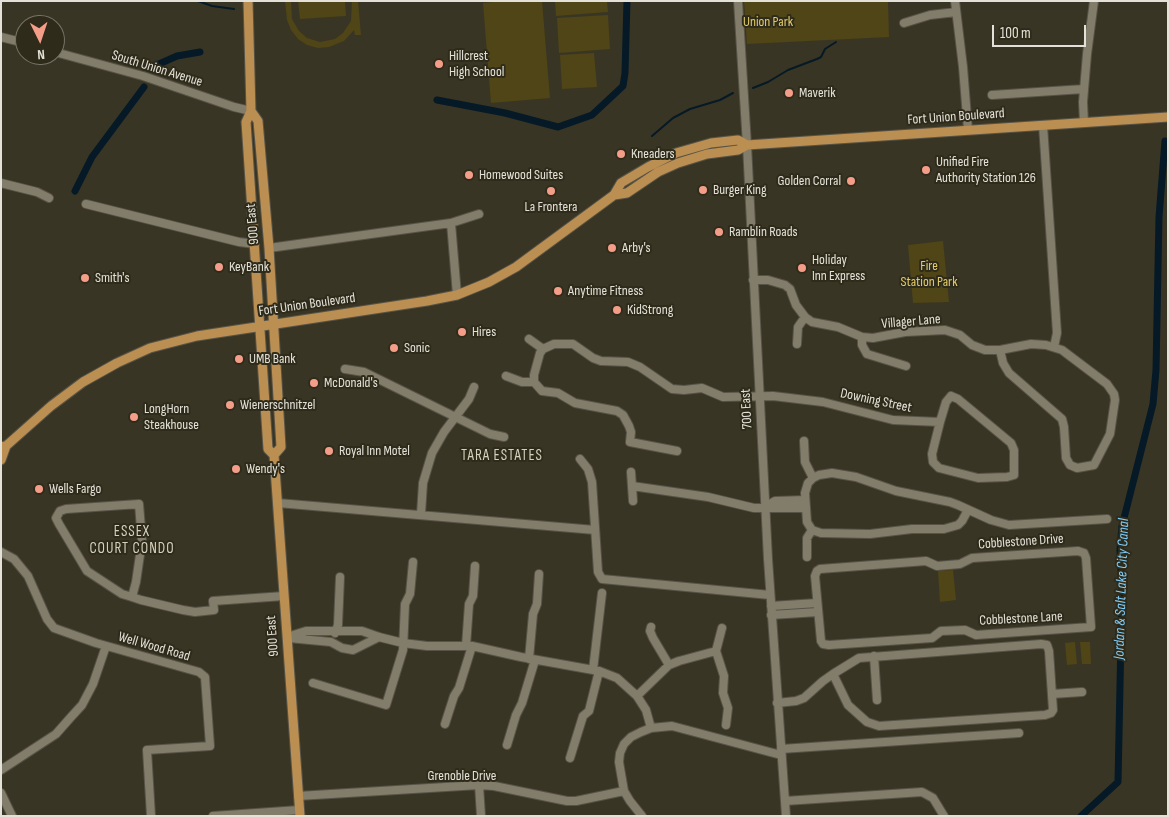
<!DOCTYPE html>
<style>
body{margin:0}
#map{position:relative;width:1169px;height:817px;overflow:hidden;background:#393525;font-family:"Sofia Sans Condensed",sans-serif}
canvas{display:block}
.frame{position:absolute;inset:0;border:2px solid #e4e2d8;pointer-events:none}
.north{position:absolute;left:15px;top:15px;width:50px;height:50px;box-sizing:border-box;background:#2f2b1b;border:1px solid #777467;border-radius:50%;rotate:176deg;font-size:14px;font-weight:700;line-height:20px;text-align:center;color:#e4e2d8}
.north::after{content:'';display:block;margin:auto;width:18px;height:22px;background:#f49e8a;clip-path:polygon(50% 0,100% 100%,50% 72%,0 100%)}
.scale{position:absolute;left:992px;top:25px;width:94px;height:22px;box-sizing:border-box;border:2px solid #e4e2d8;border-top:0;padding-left:6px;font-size:15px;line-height:18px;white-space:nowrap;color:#e4e2d8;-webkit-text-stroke:4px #2f2b1b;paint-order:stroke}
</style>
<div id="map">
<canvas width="1169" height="817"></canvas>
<div class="frame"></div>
<div class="north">N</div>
<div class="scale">100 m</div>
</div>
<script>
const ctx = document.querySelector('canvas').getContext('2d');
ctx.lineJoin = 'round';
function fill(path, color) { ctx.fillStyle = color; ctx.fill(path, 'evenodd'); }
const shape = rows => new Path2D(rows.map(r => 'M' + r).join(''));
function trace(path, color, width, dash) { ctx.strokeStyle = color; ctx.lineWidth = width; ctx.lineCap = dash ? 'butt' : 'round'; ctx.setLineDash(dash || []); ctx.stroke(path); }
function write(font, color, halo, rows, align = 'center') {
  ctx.font = font + ' "Sofia Sans Condensed",sans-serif'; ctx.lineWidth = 4; ctx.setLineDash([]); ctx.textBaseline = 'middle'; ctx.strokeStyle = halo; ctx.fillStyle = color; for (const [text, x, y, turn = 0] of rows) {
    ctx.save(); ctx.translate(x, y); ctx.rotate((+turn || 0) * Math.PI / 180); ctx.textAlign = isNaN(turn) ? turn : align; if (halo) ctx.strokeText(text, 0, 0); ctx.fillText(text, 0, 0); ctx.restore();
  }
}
fill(shape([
 [285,1,291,1,292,19,299,31,307,38,320,42,335,39,343,33,351,21,352,1,358,1,361,35,355,35,354,30,344,41,329,47,318,48,307,45,298,39,291,30,287,20],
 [298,1,345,1,346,16,300,19],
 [502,1,542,1,550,98,491,103,483,3],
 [555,1,607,1,608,12,556,16],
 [744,1,888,1,889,37,747,44],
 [608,15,610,49,559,53,557,18],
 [594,53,597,87,562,89,560,55],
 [943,241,949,302,913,303,908,245],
 [953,570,956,600,940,602,938,571],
 [1075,642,1077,664,1067,665,1065,643],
 [1090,642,1091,664,1082,664,1080,642]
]), '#4f4516');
trace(shape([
 [198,1,212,6,234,9],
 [753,88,768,82,788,70,817,59,821,57,825,49,836,42],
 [652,136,673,118,690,109,720,100,733,93]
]), '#051a26', 2);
trace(shape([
 [159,64,177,56,200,52],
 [437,100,505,113,558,127,592,115,623,86,625,73,627,1],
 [75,191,92,157,144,87],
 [1081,816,1118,782,1122,589,1120,550,1122,526,1153,404,1156,370,1159,217,1165,141]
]), '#051a26', 7);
const minor = shape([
 [738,1,747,145,768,559,786,816],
 [955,1,963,67,968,130],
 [904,23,930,15,956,12],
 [1,37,25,43],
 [55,52,143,76,234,107,251,111],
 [992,95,1084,89],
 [1084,123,1083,102,1087,54,1094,1],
 [1043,125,1057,333,1054,347],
 [1,183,37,192,49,198],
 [86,204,239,242,255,244],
 [451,223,457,295],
 [269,248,451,223,479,214],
 [753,280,768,280,785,285,790,289,796,305,805,317,812,322,838,327,862,337,873,338,905,332,945,330,960,335,972,345,985,350,1000,350,1031,344,1046,345,1062,350,1107,384,1114,394,1115,400,1110,434,1094,465,1077,468,1070,465,1066,458,1064,427,1062,419,1009,373,1003,363,1000,350],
 [862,337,862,345,867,354,906,366],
 [529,339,543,349],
 [797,344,798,327,805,317],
 [345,369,364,372,490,434,504,437],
 [506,376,522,382,534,382],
 [951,396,958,399,1011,443,1014,450,1014,475,1007,477,978,478,939,468,933,462,932,454,940,422,946,402,951,396],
 [804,441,805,462,813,478],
 [677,451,630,442,631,432,629,426,623,415,617,411,575,403,558,393,542,391,534,382,534,375,540,353,543,349,554,344,573,344,593,358,601,361,628,362,640,367,672,389,684,390,702,388,723,397,773,396,823,402,893,420,940,422],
 [580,459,588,469,592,482,598,572,602,579,770,595],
 [631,472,633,501],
 [632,486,708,497,754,508,805,508],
 [278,503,595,530],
 [765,507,775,501,805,500],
 [968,510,962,521,958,525,944,529,912,529,870,534,821,533,812,530,807,522,805,493,808,483,813,478,819,475,832,473,856,477,896,491,950,502,958,505,991,520,1009,525,1107,519],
 [421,514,423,483,432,453,444,432,469,399,474,387],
 [1078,551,1084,553,1086,558,1091,627,976,635,965,630,941,631,932,638,829,645,823,644,821,641,815,576,817,571,820,569,926,561,937,566,960,564,972,558,1078,551],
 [1,552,14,559,28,576,47,619,54,628,96,643,199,672,205,677,210,746,147,750,151,816],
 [807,557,807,538,812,530],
 [132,597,136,582,142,541,139,504,66,509,60,511,56,518,59,524,87,571,122,594,132,597,141,600,183,610,195,612,214,610,213,601,284,596],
 [771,606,817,603],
 [771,615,818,612],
 [651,627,650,631,653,638,669,665],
 [722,628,716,651,724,676,723,693,728,708,726,725],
 [335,633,338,625,340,577],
 [287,637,306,631,362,631,379,637,403,643,427,646,472,646,521,657,599,671,617,678,637,696,646,710,651,728],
 [289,638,331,642,342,648,353,650,379,637],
 [466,646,469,604,473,596,475,566],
 [874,656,877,700],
 [529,659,533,614,537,604,539,574],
 [593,670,602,593],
 [313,683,386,705,403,650,405,604,410,594,413,562],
 [1052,694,1082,692],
 [637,696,669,665,679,661,716,651],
 [777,703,796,701,804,698,823,681,833,674,859,658,1041,644,1047,645,1049,651,1053,710,1051,713,1045,715,879,726,867,722,848,705,833,674],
 [445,724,454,696,459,688,472,646],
 [507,745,516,715,522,703,535,660],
 [781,749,1019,733],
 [570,758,583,716,589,711,599,671],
 [1,770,56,734,71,717,82,705,93,684,106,646],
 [479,785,481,816],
 [1,793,12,816],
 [298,796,479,785,494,786,567,801,576,801,624,791],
 [785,801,922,792,933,798,944,816],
 [213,816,299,810],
 [642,816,630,801,624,791,619,762,620,753,624,744,631,737,641,732,651,728,672,726,781,755]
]);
const major = shape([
 [248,1,251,111,246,122,268,449,274,455,300,816],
 [251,111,258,121,269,248,281,447,274,455],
 [614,195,627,193,658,172,678,163,707,154,738,150,747,145,1168,117],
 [1,447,6,446,51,406,83,382,117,363,150,348,197,336,427,301,457,295,489,282,516,267,614,195,621,183,648,167,676,153,711,143,738,140,747,145],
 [1,460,6,446]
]);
trace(minor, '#575346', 10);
trace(major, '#575346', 11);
trace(minor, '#827d6b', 8);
trace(major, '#bb8e52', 9);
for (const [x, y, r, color] of [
 [439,64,5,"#f49e8a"],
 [789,93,5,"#f49e8a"],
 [621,154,5,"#f49e8a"],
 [926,170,5,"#f49e8a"],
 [469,175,5,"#f49e8a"],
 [851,181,5,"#f49e8a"],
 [703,190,5,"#f49e8a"],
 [551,191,5,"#f49e8a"],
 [719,232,5,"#f49e8a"],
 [612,248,5,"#f49e8a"],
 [219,267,5,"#f49e8a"],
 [802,268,5,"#f49e8a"],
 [85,278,5,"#f49e8a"],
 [558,291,5,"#f49e8a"],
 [617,310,5,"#f49e8a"],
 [462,332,5,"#f49e8a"],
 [394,348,5,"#f49e8a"],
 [239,359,5,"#f49e8a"],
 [314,383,5,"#f49e8a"],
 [230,405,5,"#f49e8a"],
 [134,417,5,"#f49e8a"],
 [329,451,5,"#f49e8a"],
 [236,469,5,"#f49e8a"],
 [39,489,5,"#f49e8a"]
]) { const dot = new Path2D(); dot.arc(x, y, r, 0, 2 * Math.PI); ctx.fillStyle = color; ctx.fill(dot); trace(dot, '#2f2b1b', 2); }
write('14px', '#e3cc6a', '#2f2b1b', [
 ["Union Park",768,22],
 ["Fire",929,266],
 ["Station Park",929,282]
]);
write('14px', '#e4e2d8', '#2f2b1b', [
 ["Hillcrest",449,56],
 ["High School",449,72],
 ["Maverik",799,93],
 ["Kneaders",631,154],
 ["Unified Fire",936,162],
 ["Authority Station 126",936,178],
 ["Homewood Suites",479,175],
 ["Golden Corral",841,181,"right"],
 ["Burger King",713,190],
 ["La Frontera",551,207,"center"],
 ["Ramblin Roads",729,232],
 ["Arby's",622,248],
 ["Holiday",812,260],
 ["Inn Express",812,276],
 ["KeyBank",229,267],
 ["Smith's",95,278],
 ["Anytime Fitness",568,291],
 ["KidStrong",627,310],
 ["Hires",472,332],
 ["Sonic",404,348],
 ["UMB Bank",249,359],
 ["McDonald's",324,383],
 ["Wienerschnitzel",240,405],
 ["LongHorn",144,409],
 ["Steakhouse",144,425],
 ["Royal Inn Motel",339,451],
 ["Wendy's",246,469],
 ["Wells Fargo",49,489]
], 'left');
write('14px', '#e4e2d8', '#2f2b1b', [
 ["South Union Avenue",157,69,17],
 ["Fort Union Boulevard",956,117,-4],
 ["900 East",253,224,-95],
 ["Fort Union Boulevard",307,305,-8],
 ["Villager Lane",911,322,-5],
 ["Downing Street",876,401,12],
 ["700 East",747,409,-93],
 ["Cobblestone Drive",1021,542,-4],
 ["Cobblestone Lane",1021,619,-3],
 ["900 East",273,636,-94],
 ["Well Wood Road",154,647,16],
 ["Grenoble Drive",462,776]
]);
ctx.letterSpacing = '1px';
write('15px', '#d5d1bd', '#2f2b1b', [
 ["TARA ESTATES",502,456],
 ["ESSEX",132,532],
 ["COURT CONDO",132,549]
]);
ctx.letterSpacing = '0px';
write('italic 15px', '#81cdf8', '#2f2b1b', [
 ["Jordan & Salt Lake City Canal",1122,589,-88]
]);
</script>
